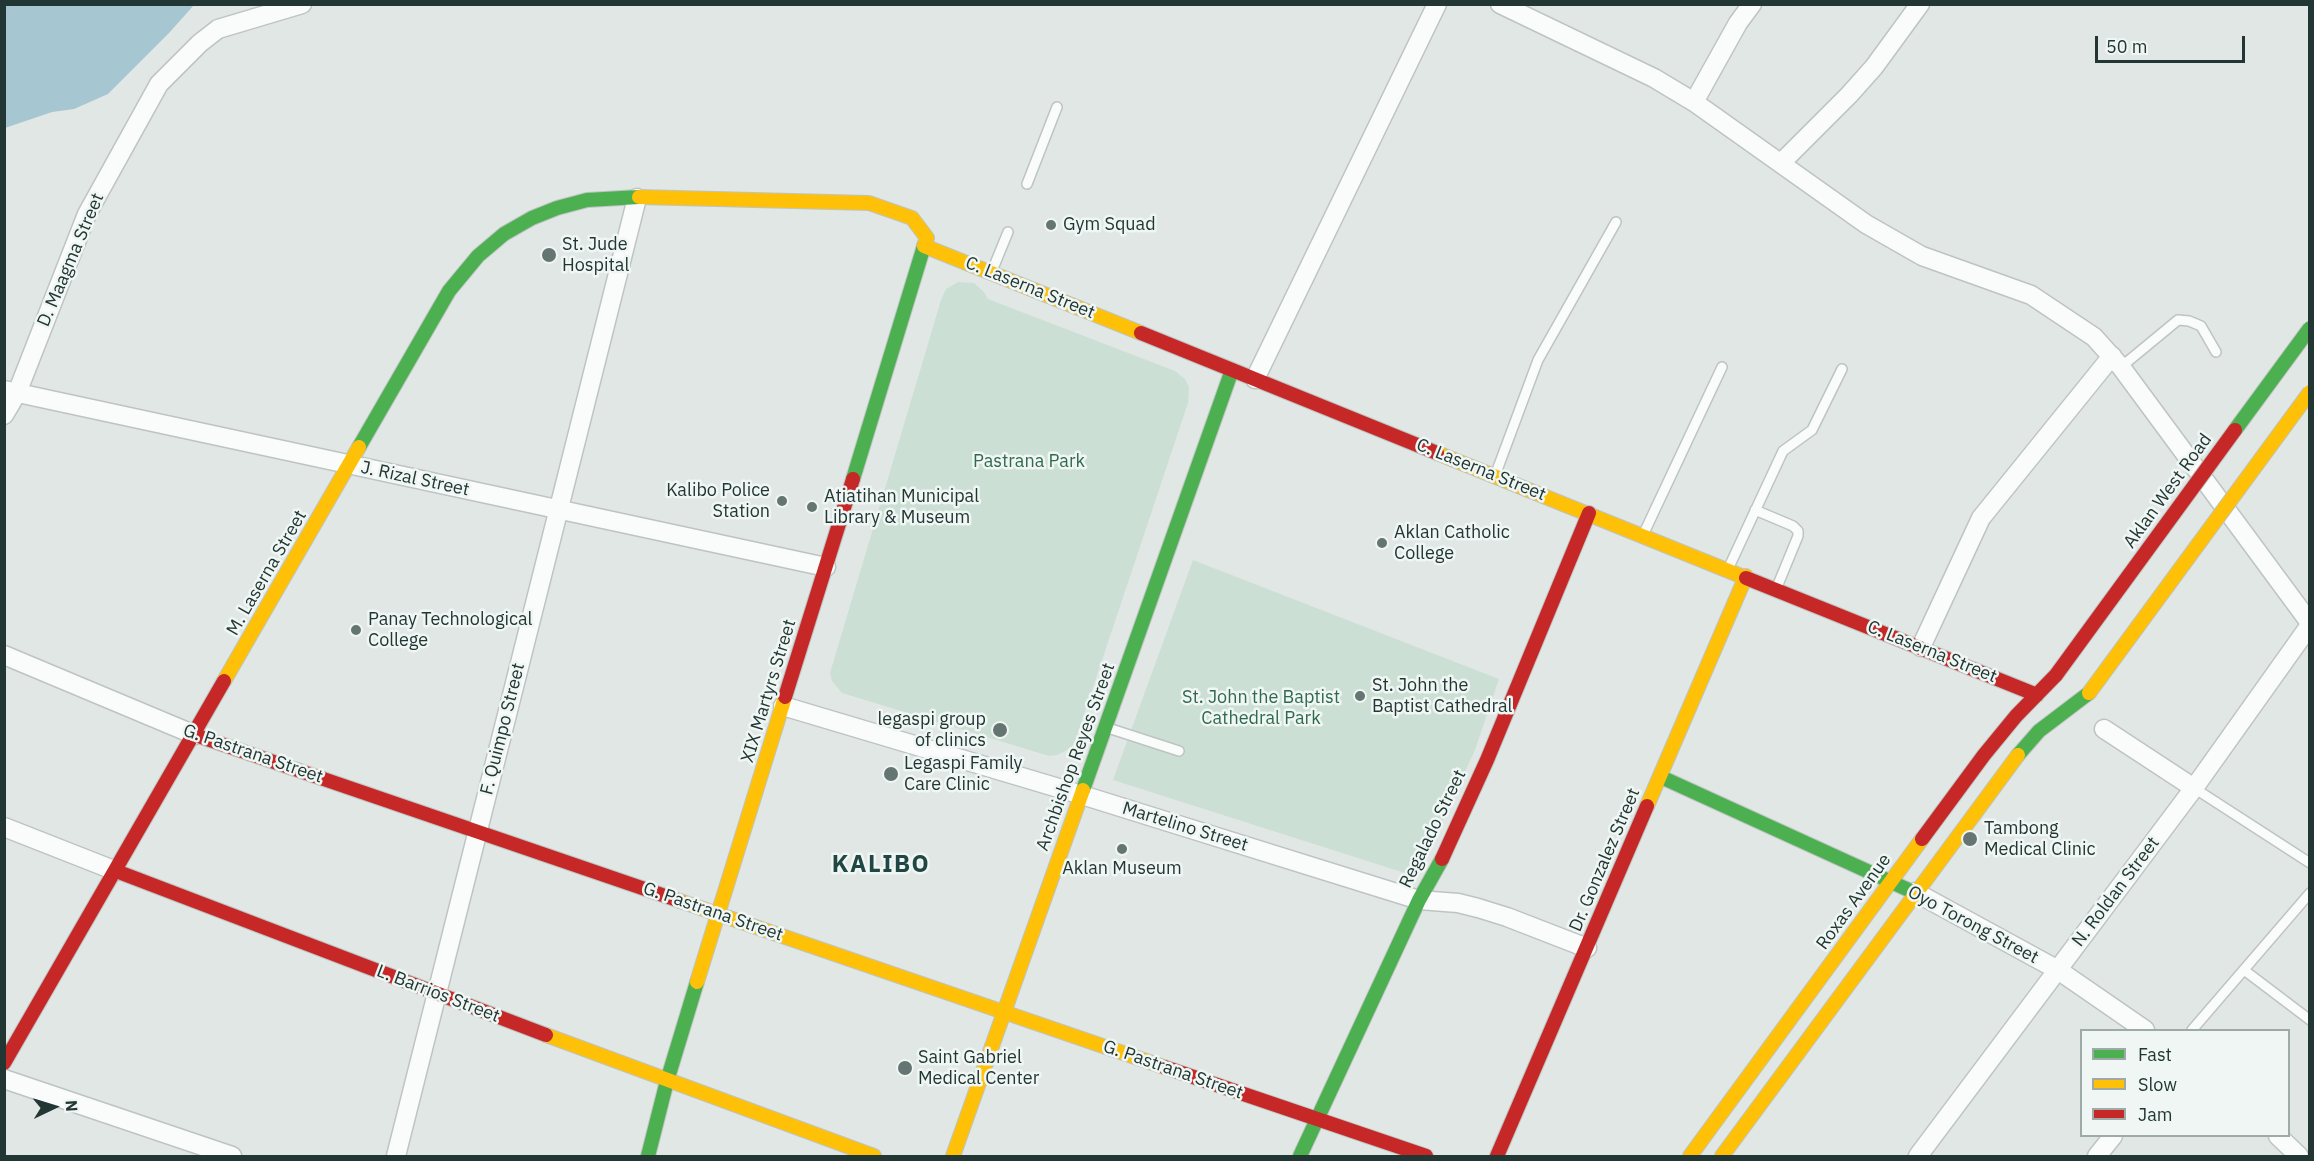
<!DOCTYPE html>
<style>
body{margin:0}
#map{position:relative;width:2314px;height:1161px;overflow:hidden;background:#e1e7e5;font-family:"IBM Plex Sans",sans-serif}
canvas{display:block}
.frame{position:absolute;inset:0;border:6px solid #223734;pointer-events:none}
.legend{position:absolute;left:2080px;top:1029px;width:210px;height:108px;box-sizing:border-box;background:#eff6f3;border:2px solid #9daaa7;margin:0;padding:8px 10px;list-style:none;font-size:18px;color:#223734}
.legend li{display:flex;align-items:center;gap:12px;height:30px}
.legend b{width:30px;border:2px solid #9daaa7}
.north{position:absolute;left:24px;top:1077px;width:60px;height:60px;-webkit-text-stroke:4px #eff6f3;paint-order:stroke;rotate:86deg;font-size:16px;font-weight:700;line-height:24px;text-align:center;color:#223734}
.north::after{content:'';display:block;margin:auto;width:21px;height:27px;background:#223734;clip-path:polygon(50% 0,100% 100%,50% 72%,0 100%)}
.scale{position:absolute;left:2095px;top:36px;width:150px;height:27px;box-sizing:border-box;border:3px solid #223734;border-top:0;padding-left:8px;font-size:18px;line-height:21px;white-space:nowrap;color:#223734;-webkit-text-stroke:4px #eff6f3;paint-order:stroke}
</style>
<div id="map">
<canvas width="2314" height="1161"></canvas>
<div class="frame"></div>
<ul class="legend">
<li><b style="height:8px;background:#4caf50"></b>Fast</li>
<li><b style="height:8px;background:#ffc107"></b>Slow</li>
<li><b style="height:8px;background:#c62828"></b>Jam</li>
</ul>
<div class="north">N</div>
<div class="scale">50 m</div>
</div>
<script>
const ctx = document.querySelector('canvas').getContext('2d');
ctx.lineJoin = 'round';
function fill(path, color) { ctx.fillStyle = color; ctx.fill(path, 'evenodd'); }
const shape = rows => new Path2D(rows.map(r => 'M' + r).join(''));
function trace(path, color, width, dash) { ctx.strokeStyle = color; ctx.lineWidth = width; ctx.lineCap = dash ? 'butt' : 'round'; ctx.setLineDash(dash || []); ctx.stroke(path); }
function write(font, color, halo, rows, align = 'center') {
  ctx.font = font + ' "IBM Plex Sans",sans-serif'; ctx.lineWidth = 5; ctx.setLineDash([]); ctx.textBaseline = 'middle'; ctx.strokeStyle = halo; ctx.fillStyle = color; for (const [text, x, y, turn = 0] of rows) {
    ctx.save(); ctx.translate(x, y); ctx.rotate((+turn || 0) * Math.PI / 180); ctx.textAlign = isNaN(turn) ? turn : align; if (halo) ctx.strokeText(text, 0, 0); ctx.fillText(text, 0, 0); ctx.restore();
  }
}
fill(shape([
 [958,282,974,283,984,292,988,299,1175,371,1185,379,1189,387,1188,403,1075,741,1071,748,1057,755,1049,756,842,693,832,681,830,673,941,300,946,289],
 [1193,560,1499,679,1475,750,1421,868,1408,874,1113,780]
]), '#ccdfd4');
fill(shape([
 [4,5,5,4,194,5,169,33,108,94,74,109,52,112,5,128]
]), '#a6c6d1');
const lane = shape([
 [1027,184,1057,107],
 [992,271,1008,232],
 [2121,367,2178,320,2189,321,2201,326,2216,352],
 [1496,473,1538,360,1616,222],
 [1755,510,1793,526,1798,531,1798,536,1777,587],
 [1644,533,1722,367],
 [1729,567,1783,451,1812,430,1842,369],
 [1108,728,1179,751],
 [2194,788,2310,863],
 [2244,970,2310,1020],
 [2192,1030,2310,893]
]);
const street = shape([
 [1500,4,1654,78,1694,102,1866,224,1922,256,2031,295,2094,337,2121,367,2310,623],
 [1694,102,1738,23,1752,4],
 [1781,163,1849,95,1874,67,1920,4],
 [1255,379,1437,4],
 [4,390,826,567],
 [4,415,17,393,87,214,159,84,200,43,218,29,302,4],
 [1921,647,1981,518,2112,356],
 [4,655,195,735],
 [783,706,1082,795,1419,900,1458,903,1478,908,1507,917,1587,948],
 [2104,729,2194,788],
 [4,827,116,871],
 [1915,892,2058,970,2145,1030],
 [4,1079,232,1156],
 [2278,1136,2299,1156],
 [396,1156,637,198],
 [1918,1156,2194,788,2310,625],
 [2097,1156,2113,1136]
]);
const fast = shape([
 [359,447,449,291,478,256,504,234,532,218,557,208,587,200,639,197],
 [853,479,924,246],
 [2018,755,2039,731,2089,693],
 [1661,777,1911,891],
 [1083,790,1232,370],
 [648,1156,667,1081,697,982],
 [1300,1156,1419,900,1442,859]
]);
const slow = shape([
 [639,197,869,203,912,218,927,238,924,246],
 [924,246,1141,333],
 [1437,453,1746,578],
 [224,681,359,447],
 [1647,806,1746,576],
 [680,901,1164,1067],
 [697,982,785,697],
 [546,1035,874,1156],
 [953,1156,1083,790],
 [1690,1156,1922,839],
 [1722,1156,2018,755]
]);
const jam = shape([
 [1141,333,1437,453],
 [1746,578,2037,695],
 [785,697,853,479],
 [195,735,680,901],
 [1922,839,1984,755,2016,716,2056,675],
 [1442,859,1487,760,1589,513],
 [116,871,546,1035],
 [4,1063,224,681],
 [1164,1067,1426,1156],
 [1497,1156,1647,806]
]);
trace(lane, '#bec4c2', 12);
trace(street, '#bec4c2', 21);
trace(fast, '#bec4c2', 16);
trace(slow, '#bec4c2', 16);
trace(jam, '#bec4c2', 16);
trace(lane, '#fafbfb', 9);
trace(street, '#fafbfb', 18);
trace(fast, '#4caf50', 14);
trace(slow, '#ffc107', 14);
trace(jam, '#c62828', 14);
const fastBridge = shape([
 [2235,430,2310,328]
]);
const slowBridge = shape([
 [2089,693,2310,392]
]);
const jamBridge = shape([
 [2056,675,2235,430]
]);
trace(fastBridge, '#bcc3c1', 16, []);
trace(slowBridge, '#bcc3c1', 16, []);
trace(jamBridge, '#bcc3c1', 16, []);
trace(fastBridge, '#4caf50', 14);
trace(slowBridge, '#ffc107', 14);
trace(jamBridge, '#c62828', 14);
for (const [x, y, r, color] of [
 [1051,225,6,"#657572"],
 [549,255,8,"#657572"],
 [782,501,6,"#657572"],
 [812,507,6,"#657572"],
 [1382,543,6,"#657572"],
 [356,630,6,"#657572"],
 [1360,696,6,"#657572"],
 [1000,730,8,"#657572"],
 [891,774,8,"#657572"],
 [1970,839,8,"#657572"],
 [1122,849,6,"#657572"],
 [905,1068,8,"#657572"]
]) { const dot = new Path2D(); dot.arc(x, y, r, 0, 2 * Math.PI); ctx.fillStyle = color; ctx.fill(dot); trace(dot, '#eff6f3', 2); }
write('18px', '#223734', '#eff6f3', [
 ["Gym Squad",1063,225],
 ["St. Jude",562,245],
 ["Hospital",562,266],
 ["Kalibo Police",770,491,"right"],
 ["Station",770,512,"right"],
 ["Atiatihan Municipal",824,497],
 ["Library & Museum",824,518],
 ["Aklan Catholic",1394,533],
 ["College",1394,554],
 ["Panay Technological",368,620],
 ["College",368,641],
 ["St. John the",1372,686],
 ["Baptist Cathedral",1372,707],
 ["legaspi group",986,720,"right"],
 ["of clinics",986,741,"right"],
 ["Legaspi Family",904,764],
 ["Care Clinic",904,785],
 ["Tambong",1984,829],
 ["Medical Clinic",1984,850],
 ["Aklan Museum",1122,869,"center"],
 ["Saint Gabriel",918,1058],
 ["Medical Center",918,1079]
], 'left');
write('18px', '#223734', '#eff6f3', [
 ["D. Maagma Street",71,260,-67],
 ["C. Laserna Street",1030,288,22],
 ["C. Laserna Street",1481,470,22],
 ["J. Rizal Street",415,479,12],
 ["Aklan West Road",2168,491,-54],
 ["M. Laserna Street",267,573,-60],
 ["C. Laserna Street",1932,652,22],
 ["XIX Martyrs Street",769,691,-73],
 ["F. Quimpo Street",503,729,-76],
 ["G. Pastrana Street",253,754,19],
 ["Archbishop Reyes Street",1076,757,-70],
 ["Martelino Street",1185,827,17],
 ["Regalado Street",1433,829,-64],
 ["Dr. Gonzalez Street",1605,860,-67],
 ["N. Roldan Street",2116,892,-53],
 ["Roxas Avenue",1854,902,-54],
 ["G. Pastrana Street",713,912,19],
 ["Oyo Torong Street",1973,925,28],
 ["L. Barrios Street",438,994,21],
 ["G. Pastrana Street",1173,1070,19]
]);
write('18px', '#306a4e', '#eff6f3', [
 ["Pastrana Park",1029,462],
 ["St. John the Baptist",1261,698],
 ["Cathedral Park",1261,719]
]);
ctx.letterSpacing = '1.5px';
write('bold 24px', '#204743', '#eff6f3', [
 ["KALIBO",881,865]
]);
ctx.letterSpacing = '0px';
</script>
